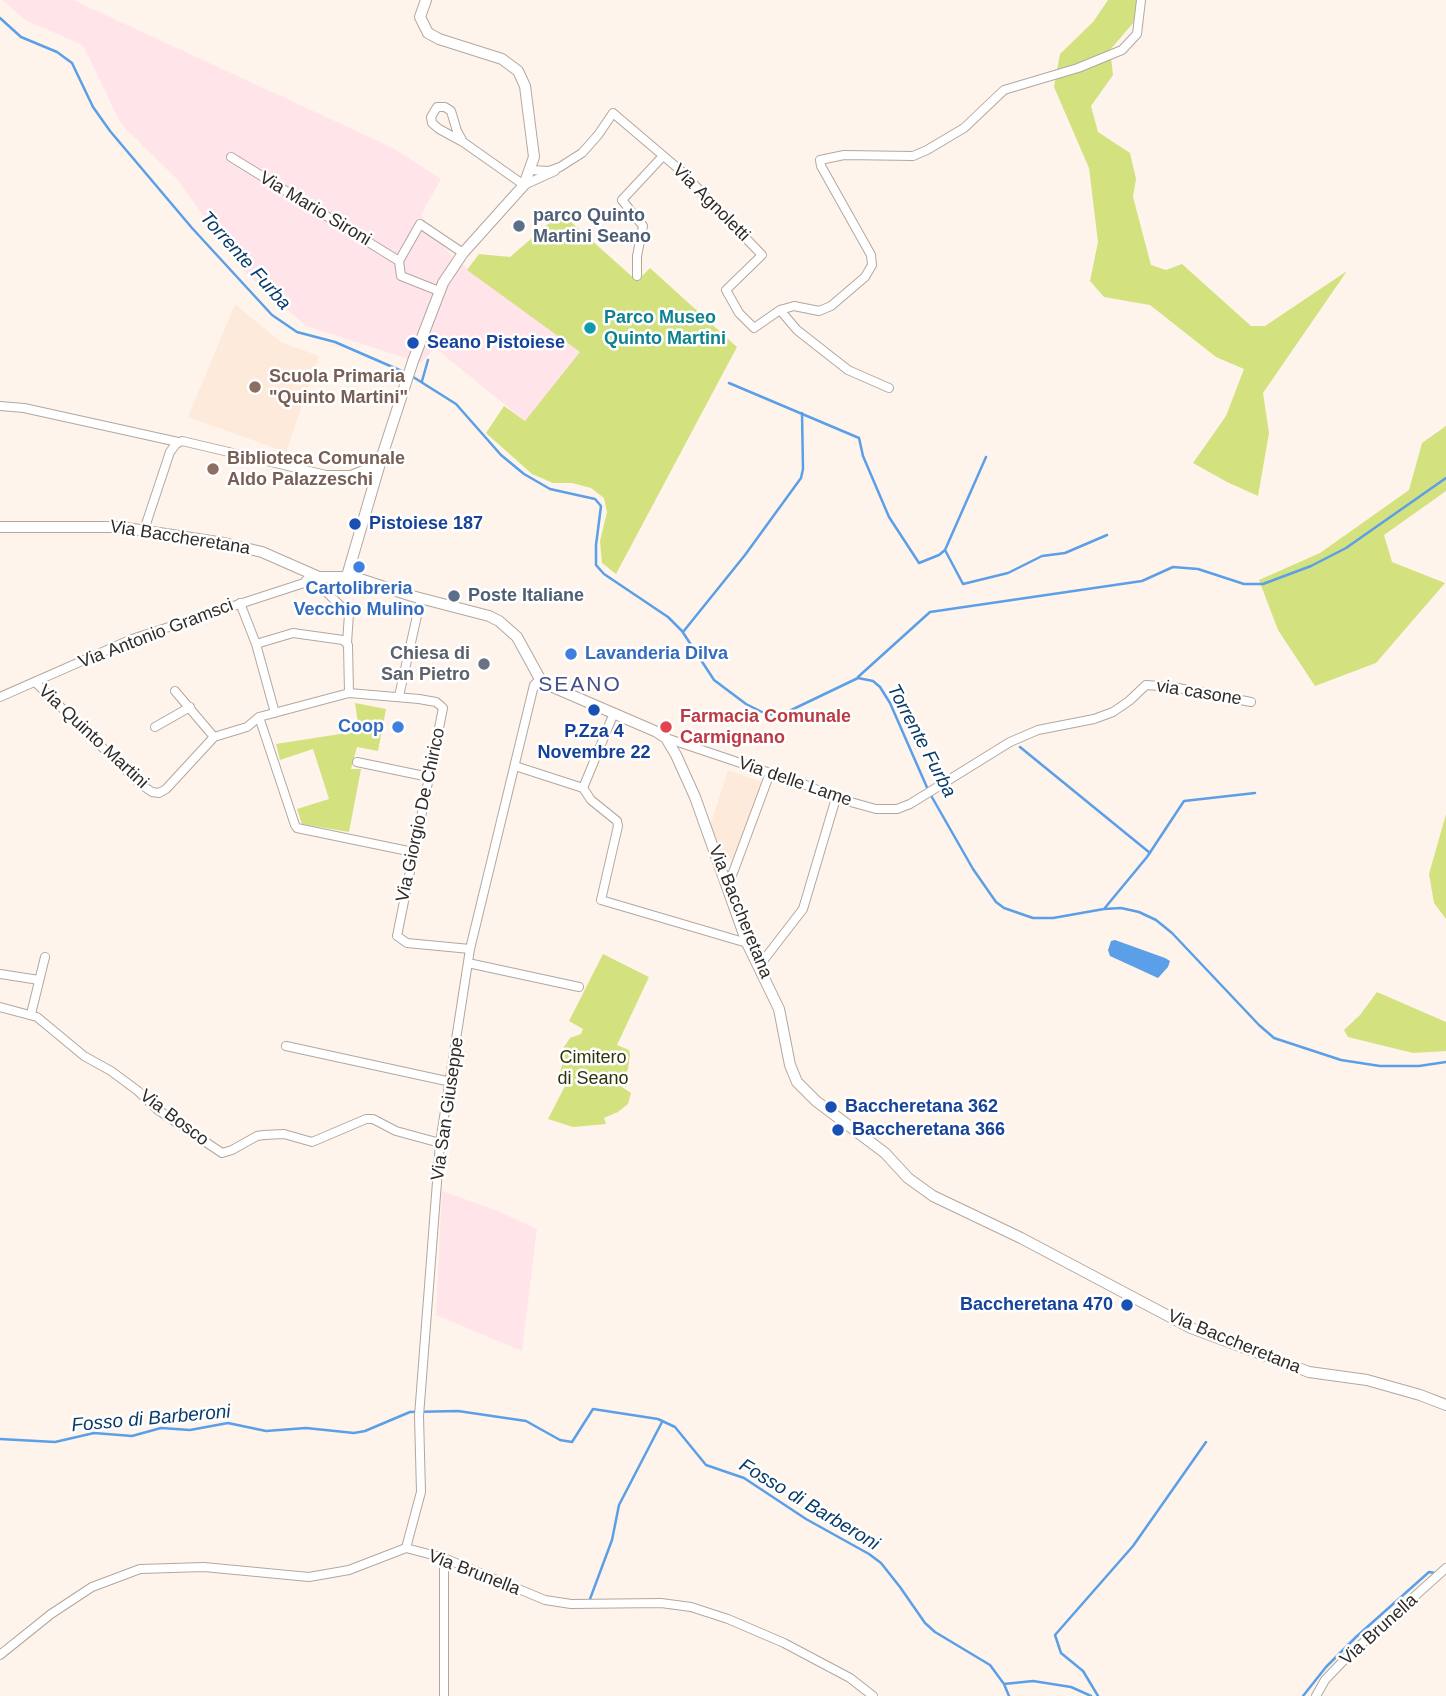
<!DOCTYPE html>
<style>
body{margin:0}
canvas{display:block;background:#fef4ec}
</style>
<canvas width="1446" height="1696"></canvas>
<script>
const ctx = document.querySelector('canvas').getContext('2d');
ctx.lineJoin = 'round';
function fill(path, color) { ctx.fillStyle = color; ctx.fill(path, 'evenodd'); }
const shape = rows => new Path2D(rows.map(r => 'M' + r).join(''));
function trace(path, color, width, dash) { ctx.strokeStyle = color; ctx.lineWidth = width; ctx.lineCap = dash ? 'butt' : 'round'; ctx.setLineDash(dash || []); ctx.stroke(path); }
function write(font, color, halo, rows, align = 'center') {
  ctx.font = font + ' Arial,sans-serif'; ctx.lineWidth = 5; ctx.setLineDash([]); ctx.textBaseline = 'middle'; ctx.strokeStyle = halo; ctx.fillStyle = color; for (const [text, x, y, turn = 0] of rows) {
    ctx.save(); ctx.translate(x, y); ctx.rotate((+turn || 0) * Math.PI / 180); ctx.textAlign = isNaN(turn) ? turn : align; if (halo) ctx.strokeText(text, 0, 0); ctx.fillText(text, 0, 0); ctx.restore();
  }
}
fill(shape([
 [235,304,281,342,319,356,286,452,188,417],
 [728,770,762,782,734,860,721,858,710,826]
]), '#feeadb');
fill(shape([
 [2,0,73,0,391,147,441,179,421,215,453,258,581,353,525,421,435,348,421,363,306,326,243,271,177,179,121,124,83,45,27,21],
 [442,1191,495,1210,537,1229,522,1351,436,1315]
]), '#ffe4e9');
fill(shape([
 [1108,0,1137,0,1134,22,1110,50,1113,75,1091,106,1098,132,1130,153,1136,179,1133,197,1151,265,1166,270,1182,264,1251,326,1265,326,1347,271,1263,393,1269,433,1258,496,1227,482,1193,463,1226,416,1244,369,1216,357,1150,305,1104,297,1090,281,1098,242,1089,168,1054,87,1060,54,1093,22],
 [561,213,637,281,650,268,737,347,616,574,602,563,600,541,607,512,604,498,591,488,572,483,553,483,532,474,486,433,504,406,525,421,580,352,467,270,479,254,510,257],
 [1446,426,1446,491,1384,535,1392,562,1445,583,1376,663,1315,686,1278,630,1259,580,1320,553,1409,490,1422,443],
 [355,703,386,709,378,751,357,747,351,769,361,769,349,832,302,824,297,809,329,799,313,749,280,760,276,744,359,731],
 [1446,814,1446,919,1434,903,1429,874],
 [603,954,649,977,617,1045,629,1050,630,1054,628,1069,619,1085,631,1093,628,1104,618,1112,604,1118,606,1124,573,1127,548,1119,565,1086,558,1081,563,1061,562,1050,570,1038,581,1034,583,1029,569,1021],
 [1377,992,1446,1022,1446,1051,1413,1053,1348,1037,1344,1030,1360,1015]
]), '#d4e17f');
fill(shape([
 [1115,940,1165,958,1170,961,1168,967,1158,978,1110,956,1108,950,1111,941]
]), '#5a9fe7');
trace(shape([
 [0,18,21,37,57,52,72,63,93,107,110,131,192,228,272,315,297,332,335,342,404,372],
 [410,375,456,404,501,455,524,474,550,489,595,499,601,506,596,545,596,565,604,574,668,617,682,631,714,680,746,704,764,713,775,715,785,713,858,678,873,681,880,687,890,703,929,792,973,869,996,902,1004,908,1033,918,1053,918,1104,909,1121,908,1139,912,1156,920,1172,933,1259,1025,1274,1038,1341,1060,1380,1066,1419,1066,1446,1062],
 [422,381,428,360],
 [729,383,859,438,863,456,889,517,919,563,939,555,945,550,986,457],
 [945,550,963,584,1008,573,1042,556,1065,553,1107,535],
 [683,632,745,555,801,478,803,469,802,413],
 [858,677,930,612,1142,581,1173,567,1198,569,1244,584,1263,584,1311,566,1346,548,1446,478],
 [1020,747,1150,853],
 [1104,909,1147,857,1184,801,1255,793],
 [0,1439,55,1442,94,1433,132,1436,161,1428,190,1430,228,1423,266,1431,306,1428,354,1433,365,1431,410,1412,458,1411,526,1421,560,1440,572,1442,593,1409,658,1419,675,1427,706,1465,744,1478,806,1519,869,1554,881,1563,900,1587,925,1623,935,1632,990,1665,1004,1684,1009,1696],
 [590,1599,612,1540,619,1505,662,1422],
 [1004,1684,1033,1681,1071,1687,1091,1696],
 [1098,1696,1083,1671,1061,1653,1055,1635,1133,1546,1206,1442],
 [1303,1696,1326,1667,1356,1637,1429,1572,1435,1573]
]), '#5a9fe7', 2.5);
const minor = shape([
 [463,142,457,131,451,111,445,107,437,107,431,117,432,123,439,129,463,142,524,185,555,171],
 [231,157,399,261,420,224,463,253],
 [531,170,549,171,560,167,582,153,598,135,613,113,680,170,762,255,726,290,739,313,754,328,780,310,797,330,848,370,889,388],
 [399,261,401,276,439,291],
 [637,276,637,256,643,226,622,200,663,156],
 [780,310,794,306,819,311,831,306,865,277,872,265,871,255,821,166,820,160,844,155,913,156,927,150,964,128,1004,90,1078,68,1122,50,1137,34,1141,0],
 [0,406,24,408,178,442],
 [339,481,352,481,378,470],
 [144,530,170,452,176,444,182,441,326,475,351,475,366,469,381,458],
 [317,577,317,583,349,614,347,643],
 [240,603,256,644,275,713],
 [256,644,293,633,343,640,348,645,349,693],
 [35,682,139,783,152,792,159,793,166,789,214,737,247,727,259,717],
 [175,691,214,737],
 [399,696,421,598],
 [0,697,132,639,304,583,311,574],
 [614,713,583,788,591,800,617,821,618,826,601,900,747,943],
 [155,727,190,707],
 [666,738,806,785,836,798,876,809,897,809,910,804,1010,742,1038,730,1094,719,1113,712,1129,701,1146,685,1173,687,1251,702],
 [357,762,429,777],
 [515,766,583,788],
 [413,852,297,828,295,825,259,717,349,693,419,699,436,702,441,706,443,708,397,936,407,943,470,949],
 [728,886,770,773],
 [468,963,579,987],
 [759,966,803,909,836,798],
 [0,974,39,980],
 [0,1007,37,1017,84,1056,111,1071,138,1091,158,1110,222,1153,232,1150,257,1136,264,1135,284,1134,312,1142,366,1119,373,1119,396,1131,440,1143],
 [31,1014,45,957],
 [286,1046,451,1082],
 [406,1548,421,1492,419,1416,440,1143,470,949,534,685,540,679],
 [0,1655,51,1614,92,1587,140,1569,204,1567,309,1577,349,1570,406,1548,444,1558,545,1600,571,1604,661,1603,691,1607,728,1619,784,1643,850,1678,873,1696],
 [444,1696,444,1558],
 [1316,1696,1325,1680,1345,1659,1446,1568]
]);
const tertiary = shape([
 [0,527,120,527,224,543,262,552,319,577,354,577,412,596,489,616,499,621,517,637,540,679,548,685,657,732,666,738,676,755,695,797,747,943,779,1009,790,1065,797,1082,816,1101,885,1153,908,1178,933,1196,1021,1238,1191,1328,1309,1372,1367,1380,1420,1395,1446,1405],
 [347,576,383,453,413,361,443,283,463,253,524,185,534,157,525,86,518,71,502,59,439,39,428,33,420,17,426,0]
]);
trace(minor, '#b3a79e', 10);
trace(tertiary, '#b3a79e', 12);
trace(minor, '#fff', 8);
trace(tertiary, '#fff', 10);
for (const [x, y, r, color] of [
 [519,226,7,"#5c6f8a"],
 [590,328,7,"#0f9aa8"],
 [413,343,7,"#1a4fb4"],
 [255,387,7,"#8d6e63"],
 [213,469,7,"#8d6e63"],
 [355,524,7,"#1a4fb4"],
 [359,567,7,"#3f7fe0"],
 [454,596,7,"#5c6f8a"],
 [571,654,7,"#3f7fe0"],
 [484,664,7,"#6b7280"],
 [594,710,7,"#1a4fb4"],
 [398,727,7,"#3f7fe0"],
 [666,727,7,"#e0444e"],
 [831,1107,7,"#1a4fb4"],
 [838,1130,7,"#1a4fb4"],
 [1127,1305,7,"#1a4fb4"]
]) { const dot = new Path2D(); dot.arc(x, y, r, 0, 2 * Math.PI); ctx.fillStyle = color; ctx.fill(dot); trace(dot, '#fff', 2.5); }
write('18px', '#302b27', '#fff', [
 ["Via Agnoletti",711,203,45],
 ["Via Mario Sironi",315,209,31],
 ["Via Baccheretana",180,538,9],
 ["Via Antonio Gramsci",156,634,-21],
 ["via casone",1199,693,9],
 ["Via Quinto Martini",93,737,43],
 ["Via delle Lame",795,782,19],
 ["Via Giorgio De Chirico",421,815,-78],
 ["Via Baccheretana",740,912,68],
 ["Via San Giuseppe",448,1109,-82],
 ["Via Bosco",174,1118,37],
 ["Via Baccheretana",1234,1342,22],
 ["Via Brunella",474,1573,21],
 ["Via Brunella",1379,1630,-42]
]);
write('bold 18px', '#4e5e75', '#fff', [
 ["parco Quinto",533,216],
 ["Martini Seano",533,237],
 ["Poste Italiane",468,596]
], 'left');
write('bold 18px', '#0d838f', '#fff', [
 ["Parco Museo",604,318],
 ["Quinto Martini",604,339]
], 'left');
write('bold 18px', '#164399', '#fff', [
 ["Seano Pistoiese",427,343],
 ["Pistoiese 187",369,524],
 ["P.Zza 4",594,732,"center"],
 ["Novembre 22",594,753,"center"],
 ["Baccheretana 362",845,1107],
 ["Baccheretana 366",852,1130],
 ["Baccheretana 470",1113,1305,"right"]
], 'left');
write('bold 18px', '#785e54', '#fff', [
 ["Scuola Primaria",269,377],
 ["\"Quinto Martini\"",269,398],
 ["Biblioteca Comunale",227,459],
 ["Aldo Palazzeschi",227,480]
], 'left');
write('bold 18px', '#366cbe', '#fff', [
 ["Cartolibreria",359,589],
 ["Vecchio Mulino",359,610],
 ["Lavanderia Dilva",585,654,"left"],
 ["Coop",384,727,"right"]
]);
write('bold 18px', '#5b616d', '#fff', [
 ["Chiesa di",470,654],
 ["San Pietro",470,675]
], 'right');
write('bold 18px', '#be3a42', '#fff', [
 ["Farmacia Comunale",680,717],
 ["Carmignano",680,738]
], 'left');
write('18px', '#2f3408', '#fff', [
 ["Cimitero",593,1058],
 ["di Seano",593,1079]
]);
write('italic 19px', '#093c6a', '#fff', [
 ["Torrente Furba",245,261,48],
 ["Torrente Furba",921,741,62],
 ["Fosso di Barberoni",151,1419,-5],
 ["Fosso di Barberoni",809,1505,31]
]);
ctx.letterSpacing = '2px';
write('21px', '#444f8b', '#fff', [
 ["SEANO",580,685]
]);
ctx.letterSpacing = '0px';
</script>
